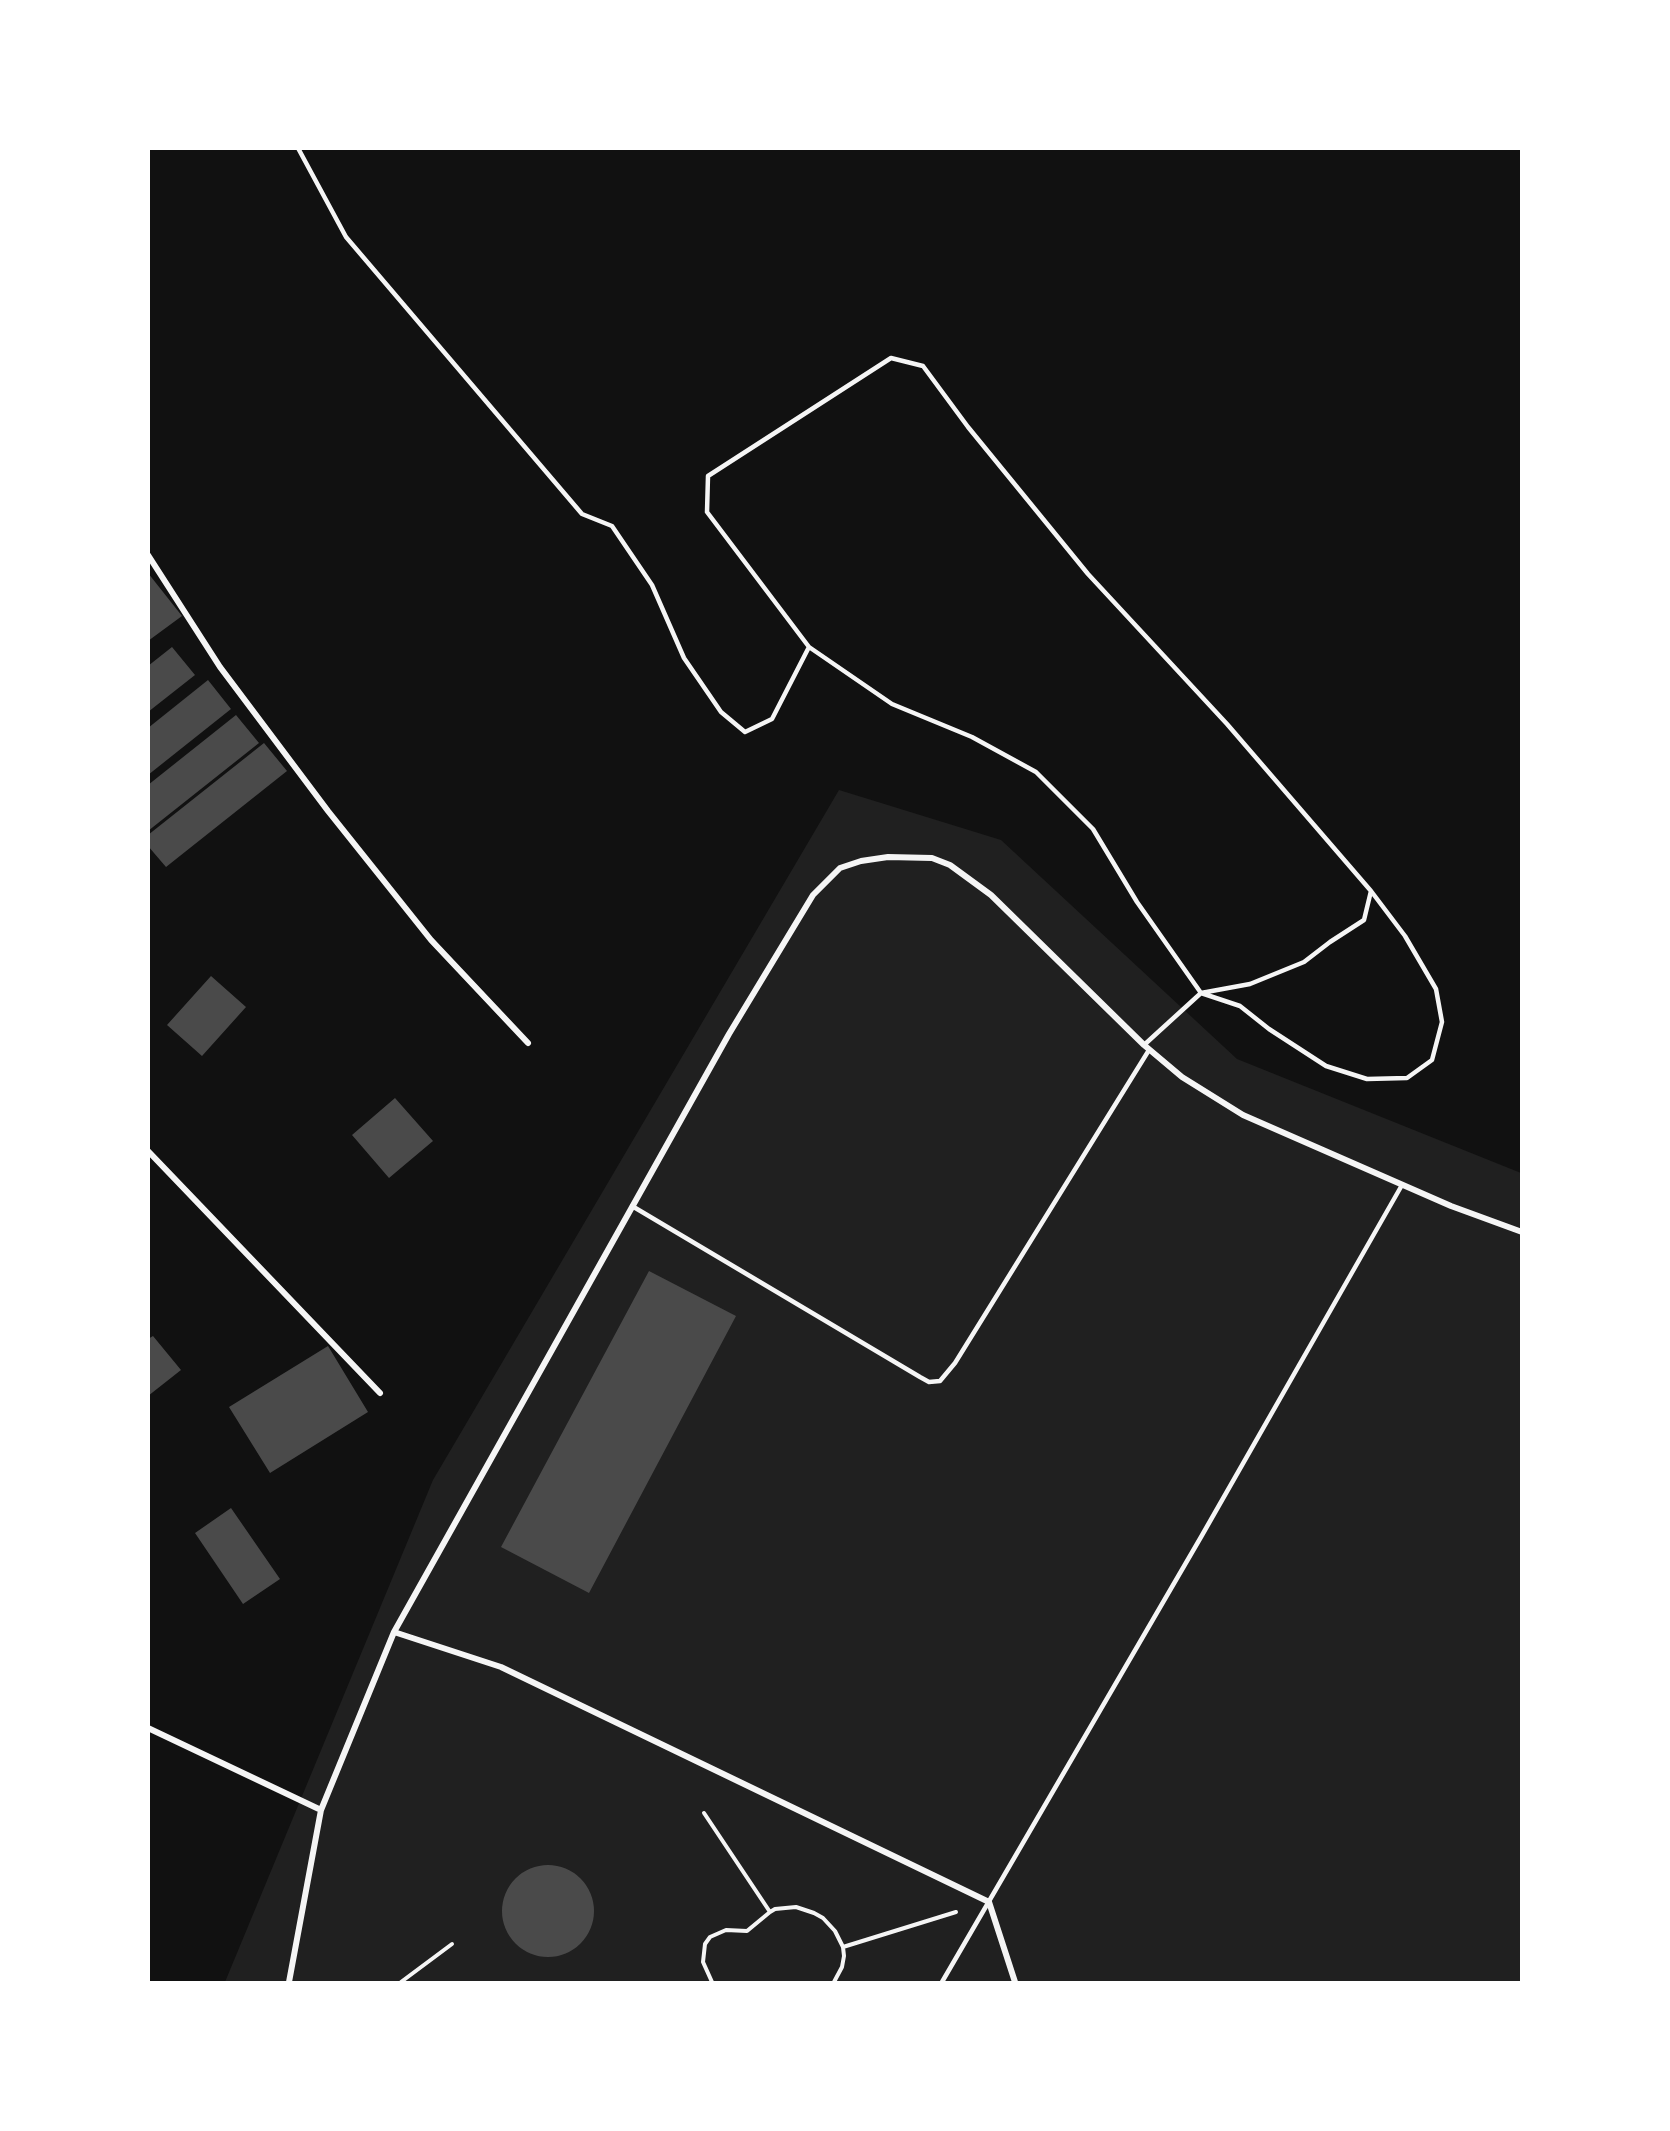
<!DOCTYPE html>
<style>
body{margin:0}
#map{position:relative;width:1670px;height:2131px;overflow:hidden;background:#111;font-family:Inter,sans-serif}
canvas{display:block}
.frame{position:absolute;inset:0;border:150px solid #fff;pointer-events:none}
</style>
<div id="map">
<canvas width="1670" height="2131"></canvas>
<div class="frame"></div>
</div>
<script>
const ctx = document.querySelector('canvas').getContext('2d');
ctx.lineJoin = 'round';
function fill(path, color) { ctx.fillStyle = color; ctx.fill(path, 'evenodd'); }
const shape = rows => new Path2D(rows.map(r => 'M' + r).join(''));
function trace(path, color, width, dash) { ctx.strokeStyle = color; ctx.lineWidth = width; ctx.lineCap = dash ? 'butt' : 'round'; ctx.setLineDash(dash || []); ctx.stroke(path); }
fill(shape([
 [839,790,1001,840,1237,1059,1521,1173,1521,1982,225,1982,433,1480]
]), '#202020');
fill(shape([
 [148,573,182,616,148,641],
 [172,647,195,675,148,712,148,666],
 [208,680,231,709,148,775,148,728],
 [236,715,259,743,148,831,148,785],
 [264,743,287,771,166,867,148,846,148,835],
 [211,976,246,1007,202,1056,167,1025],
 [395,1098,433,1141,389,1178,352,1135],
 [649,1271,736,1316,589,1593,501,1547],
 [153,1336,181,1370,148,1396,148,1339],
 [328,1346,368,1412,270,1473,229,1407],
 [231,1508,280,1579,243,1604,195,1533],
 '502 1911a46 46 0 1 1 92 0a46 46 0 1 1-92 0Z'
]), '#4a4a4a');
trace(shape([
 [704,1813,770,1912,775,1909,796,1907,814,1913,823,1918,835,1931,843,1947,956,1912],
 [401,1982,452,1944],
 [712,1982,703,1962,705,1944,710,1937,726,1930,747,1931,770,1912],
 [834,1982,842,1967,844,1956,843,1947]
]), '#f5f5f5', 4);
trace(shape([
 [298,148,346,237,582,514,612,526,652,585,684,658,721,712,745,732,772,719,809,647],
 [1144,1045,1201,993,1250,984,1304,962,1330,942,1364,920,1371,891,1227,724,1088,574,968,427,923,366,891,358,708,476,707,512,809,647,892,704,972,737,1036,772,1093,829,1137,902,1201,993,1240,1006,1269,1029,1326,1066,1367,1079,1407,1078,1432,1060,1442,1022,1436,989,1405,936,1371,891],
 [632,1206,920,1377,929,1382,940,1381,955,1363,1149,1050],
 [942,1982,1201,1537,1402,1185]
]), '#f5f5f5', 4.5);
trace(shape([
 [148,555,220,667,328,811,431,940,528,1043],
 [148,1151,380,1393],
 [394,1632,729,1034,813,895,840,868,861,861,888,857,932,858,950,865,991,895,1144,1045,1182,1077,1243,1115,1451,1206,1522,1232],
 [148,1728,321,1810,394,1632,501,1667,989,1902,1015,1982],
 [289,1982,321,1810]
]), '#f5f5f5', 6);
</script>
